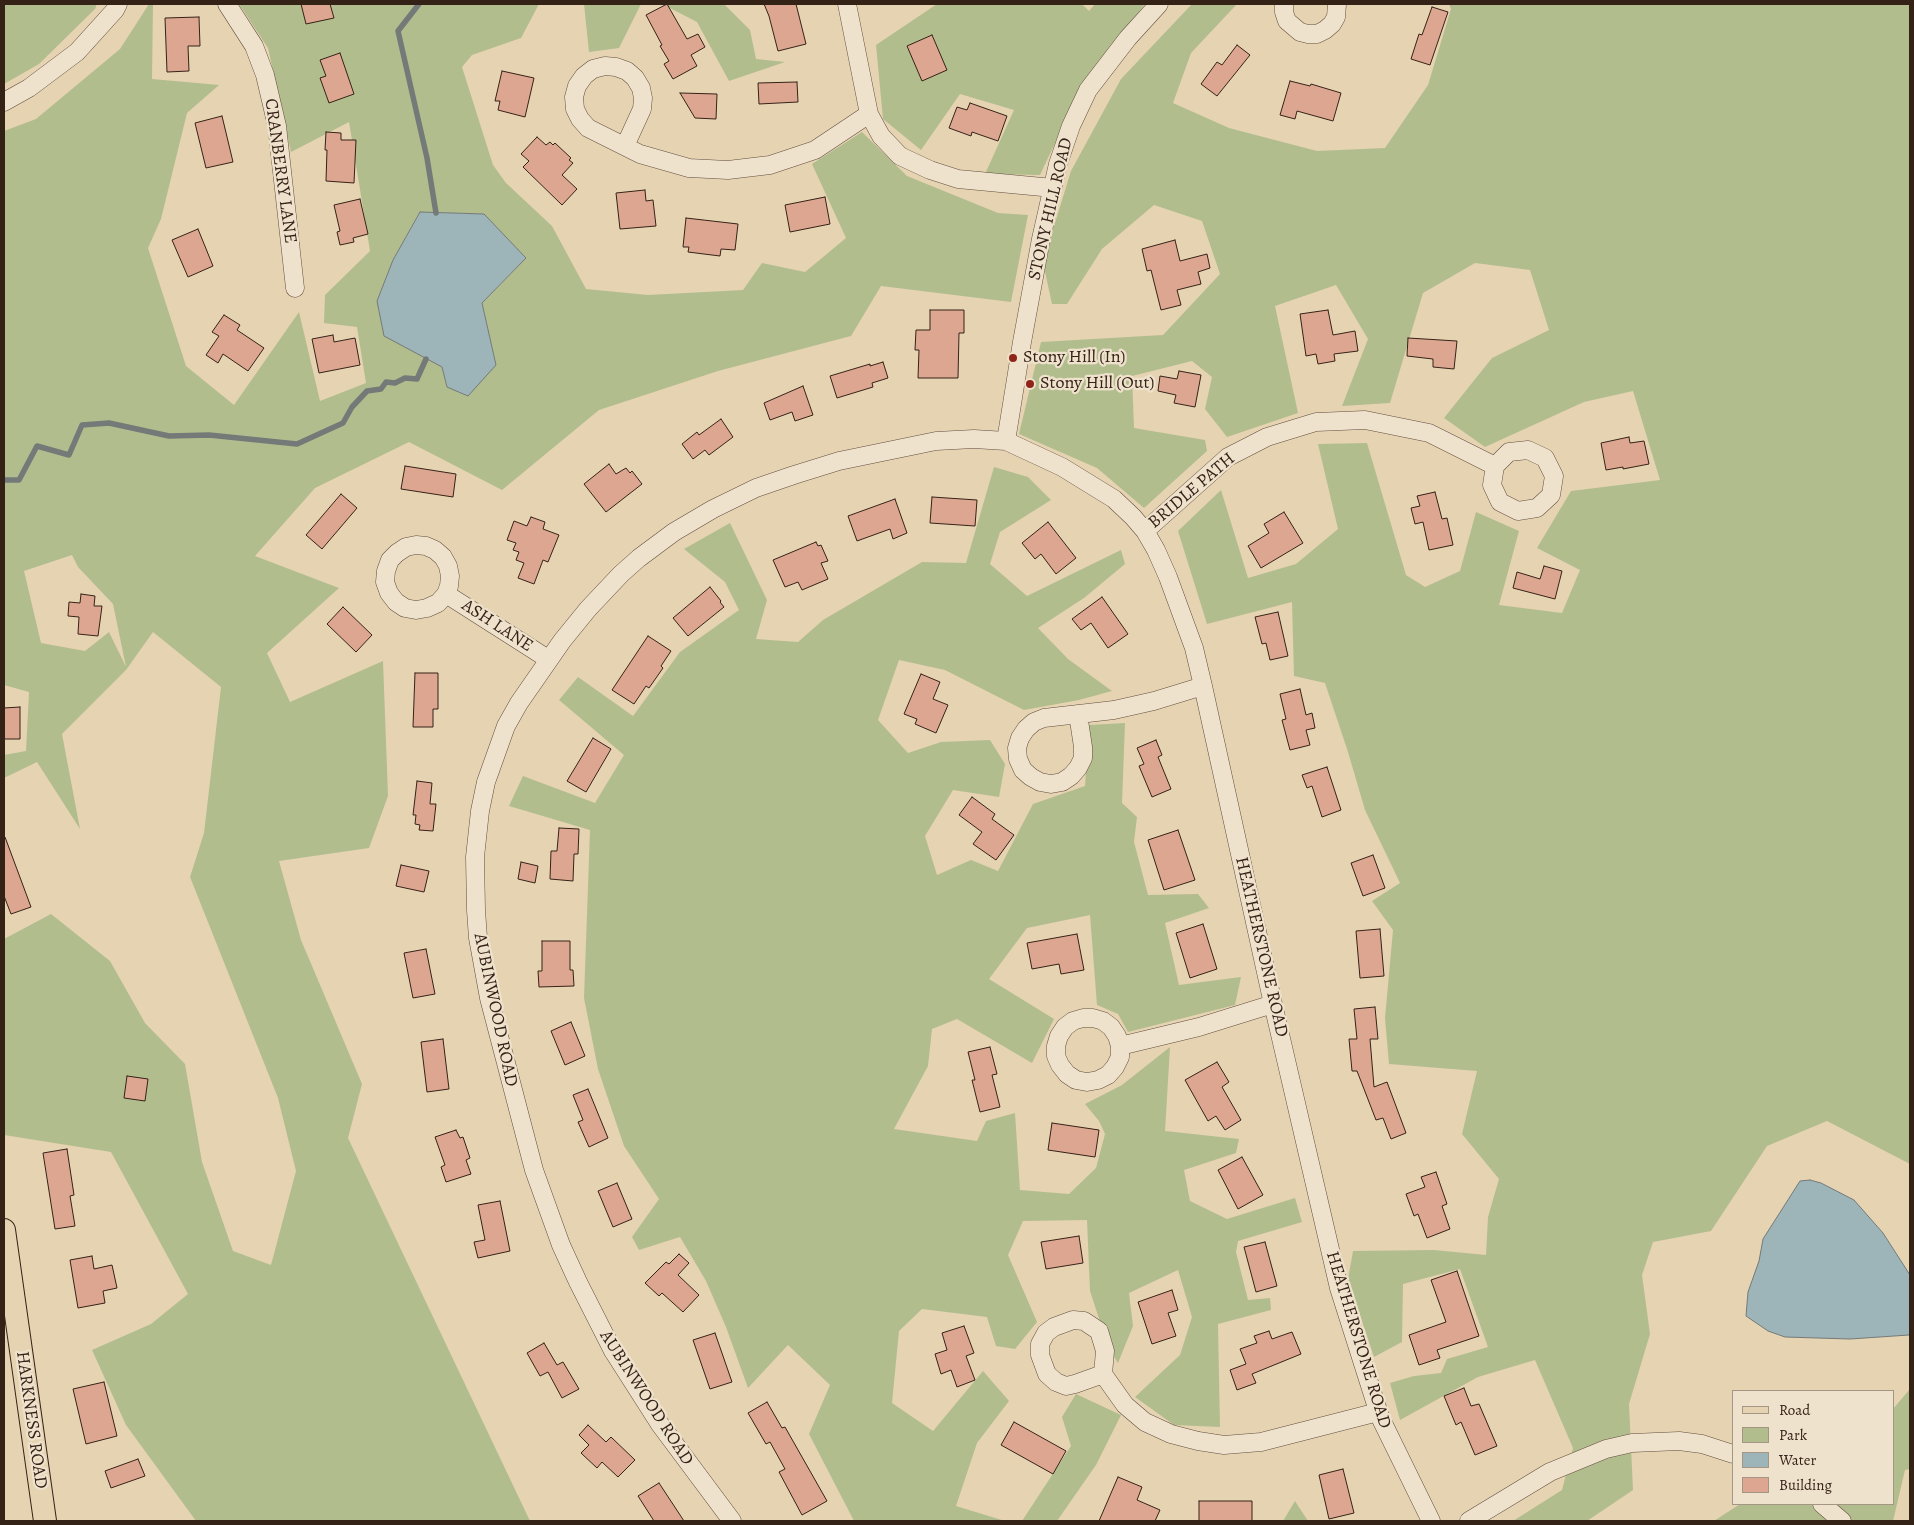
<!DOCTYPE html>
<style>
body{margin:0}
#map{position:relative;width:1914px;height:1525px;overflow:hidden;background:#e6d3b2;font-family:Alegreya,serif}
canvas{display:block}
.frame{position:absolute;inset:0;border:5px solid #352217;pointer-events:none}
.legend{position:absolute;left:1732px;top:1390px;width:162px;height:115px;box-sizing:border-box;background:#efe2cd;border:1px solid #a59584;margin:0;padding:6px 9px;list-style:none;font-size:15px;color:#352217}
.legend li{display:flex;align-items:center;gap:10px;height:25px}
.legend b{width:25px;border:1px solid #a59584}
</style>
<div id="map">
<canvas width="1914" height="1525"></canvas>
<div class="frame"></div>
<ul class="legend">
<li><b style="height:6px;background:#e6d3b2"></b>Road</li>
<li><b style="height:14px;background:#b2bd8e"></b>Park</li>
<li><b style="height:14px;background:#9db4b9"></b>Water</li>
<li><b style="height:14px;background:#dda691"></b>Building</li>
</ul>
</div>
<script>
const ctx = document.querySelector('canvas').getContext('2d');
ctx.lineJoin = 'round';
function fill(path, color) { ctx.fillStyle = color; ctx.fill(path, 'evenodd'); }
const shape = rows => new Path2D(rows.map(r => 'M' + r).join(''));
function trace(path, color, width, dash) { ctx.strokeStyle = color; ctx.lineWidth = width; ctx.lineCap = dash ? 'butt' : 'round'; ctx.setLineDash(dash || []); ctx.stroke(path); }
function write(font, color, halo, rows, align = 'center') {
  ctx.font = font + ' Alegreya,serif'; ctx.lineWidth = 4.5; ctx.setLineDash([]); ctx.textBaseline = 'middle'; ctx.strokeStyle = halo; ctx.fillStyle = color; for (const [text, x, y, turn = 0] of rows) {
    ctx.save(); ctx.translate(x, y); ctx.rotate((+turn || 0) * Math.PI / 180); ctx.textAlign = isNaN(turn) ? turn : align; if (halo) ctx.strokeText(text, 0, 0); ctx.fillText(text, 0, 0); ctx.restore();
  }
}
fill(shape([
 [4,4,97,4,95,9,39,64,4,84],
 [149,4,153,4,152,79,219,85,187,113,161,219,148,248,186,366,234,405,299,312,320,401,366,383,357,327,324,323,325,295,370,251,349,122,291,152,268,48,239,4,539,4,521,38,472,55,462,67,493,165,506,183,552,226,586,289,648,295,743,290,762,263,805,272,846,238,812,164,862,132,907,176,998,213,1028,215,1011,302,881,286,851,336,718,371,599,410,502,490,409,442,315,488,255,556,339,588,267,653,290,702,383,661,388,796,369,848,279,861,301,940,362,1084,348,1138,530,1521,196,1521,126,1425,92,1350,151,1324,188,1294,111,1152,4,1135,4,939,51,914,110,961,145,1023,185,1064,202,1162,233,1251,271,1265,296,1171,278,1098,190,877,204,833,221,687,153,632,126,670,62,734,80,829,37,762,4,778,4,755,26,751,29,692,4,685,4,131,36,119,120,49],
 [420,212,483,214,526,258,482,303,496,365,447,387,442,367,377,301,393,260],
 [72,555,78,567,113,604,126,667,109,632,85,651,41,643,24,571],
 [584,4,641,4,619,48,589,52],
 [662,4,724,4,750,30,756,59,785,62,729,81,697,22],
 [937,4,1082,4,1089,11,1095,4,1145,4,1080,90,1040,175,985,174,1014,110,960,94,921,150,883,119,876,45],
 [1192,4,1237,4,1191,53,1173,103,1229,128,1317,151,1385,148,1428,85,1451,9,1449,4,1910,4,1910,1164,1827,1121,1767,1146,1711,1231,1653,1242,1642,1275,1650,1334,1629,1404,1633,1490,1587,1521,1513,1521,1562,1490,1573,1448,1535,1360,1478,1377,1400,1420,1390,1383,1414,1376,1441,1373,1447,1359,1488,1347,1460,1269,1403,1284,1402,1342,1374,1357,1348,1279,1353,1251,1434,1250,1486,1255,1488,1217,1499,1179,1462,1134,1477,1071,1389,1064,1385,1018,1393,930,1372,901,1400,883,1365,810,1348,752,1325,683,1294,676,1292,602,1207,624,1178,531,1221,490,1248,578,1296,564,1338,529,1318,444,1367,443,1406,575,1425,587,1460,571,1476,512,1519,531,1499,605,1562,613,1580,570,1537,548,1571,491,1660,480,1633,391,1584,402,1485,447,1444,418,1492,358,1549,330,1530,270,1475,263,1423,293,1390,403,1342,406,1368,339,1336,285,1275,306,1298,413,1227,437,1205,409,1212,377,1192,361,1132,376,1134,428,1205,440,1207,451,1144,508,1097,468,1019,434,1041,342,1163,335,1220,274,1202,221,1154,205,1102,249,1067,304,1052,304,1043,262,1071,171,1121,79],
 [994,467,1028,477,1051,500,1000,532,990,564,1027,596,1121,550,1125,564,1084,598,1038,628,1068,659,1112,691,1079,700,1024,710,945,670,899,660,878,720,908,753,941,742,990,740,1005,764,999,797,953,790,925,836,937,875,971,860,998,871,1033,804,1085,786,1089,725,1125,723,1122,803,1137,817,1134,842,1148,895,1198,894,1209,908,1165,923,1179,985,1241,977,1235,1005,1128,1032,1118,1014,1097,1005,1090,915,1027,928,989,979,1054,1019,1032,1063,957,1019,932,1029,928,1066,894,1129,977,1141,986,1121,1015,1113,1020,1190,1069,1194,1096,1168,1105,1134,1099,1121,1085,1104,1122,1085,1170,1047,1165,1131,1239,1139,1236,1153,1184,1170,1190,1201,1227,1219,1295,1198,1302,1222,1238,1241,1236,1252,1248,1300,1270,1298,1271,1310,1218,1324,1220,1427,1174,1425,1135,1397,1180,1355,1192,1317,1178,1270,1129,1293,1133,1326,1118,1363,1109,1349,1090,1291,1087,1220,1023,1221,1008,1255,1037,1322,1015,1349,996,1346,987,1317,922,1309,899,1331,892,1403,933,1431,983,1371,1009,1401,977,1443,956,1506,1005,1521,854,1521,809,1434,830,1385,788,1345,748,1388,726,1327,706,1281,680,1237,639,1250,632,1237,659,1199,624,1146,598,1069,584,998,590,830,509,806,523,776,595,803,624,755,559,700,578,677,633,716,680,652,739,610,725,582,684,549,730,523,767,600,756,639,798,642,823,620,922,562,966,563],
 [1910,1389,1910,1469,1905,1470,1893,1521,1714,1521,1740,1504,1893,1504,1893,1409],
 [1076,1394,1121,1415,1096,1465,1057,1521,1022,1521,1071,1446,1062,1417],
 [1295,1501,1308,1521,1283,1521]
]), '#b2bd8e');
const water = shape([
 [420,212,484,214,526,258,482,303,496,365,468,396,447,387,442,367,384,336,377,301,393,260,420,212],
 [1810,1180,1821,1183,1854,1200,1883,1233,1910,1275,1910,1333,1909,1335,1850,1339,1785,1337,1768,1331,1746,1316,1748,1292,1759,1261,1763,1239,1800,1181,1810,1180]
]);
fill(water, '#9db4b9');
trace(water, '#737a78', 1);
trace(shape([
 [419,4,398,31,427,158,436,213],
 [4,480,19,480,37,446,69,455,82,425,109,423,169,436,209,435,297,444,343,423,352,407,367,391,381,389,386,382,395,383,405,378,417,379,426,359]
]), '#737a78', 5.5);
const building = shape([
 [301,4,330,4,334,18,306,24,301,4],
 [667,4,687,39,698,34,705,47,691,55,697,66,673,79,664,64,669,61,660,46,662,45,646,15,667,4],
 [764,4,796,4,806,44,778,51,769,16,764,4],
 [1432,7,1448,12,1430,65,1411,59,1419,34,1422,35,1432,7],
 [199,17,200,46,188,46,189,71,167,72,165,18,199,17],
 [932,35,947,70,922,81,907,46,932,35],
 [1237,45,1250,55,1217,96,1201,84,1217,62,1222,65,1237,45],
 [340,53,354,94,329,103,320,78,326,76,320,60,340,53],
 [502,71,534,78,525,117,498,110,500,101,495,101,502,71],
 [1290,81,1310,86,1311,84,1341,93,1333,121,1297,111,1295,119,1280,115,1290,81],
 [797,82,798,102,759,104,758,83,797,82],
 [680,93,717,94,716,119,695,118,680,93],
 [970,103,1007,116,998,141,972,132,971,136,949,128,957,107,967,110,970,103],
 [222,116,233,162,206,168,195,123,222,116],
 [326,132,341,133,341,140,356,140,354,183,326,181,327,150,325,150,326,132],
 [537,137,546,145,550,142,553,145,555,143,571,158,569,160,573,163,562,175,577,189,562,205,523,167,529,161,521,154,537,137],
 [645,190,646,201,653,200,656,226,620,229,616,193,645,190],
 [825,197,830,224,790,232,785,205,825,197],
 [360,199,368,234,353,238,354,242,340,245,337,232,340,231,334,205,360,199],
 [686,218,738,224,735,250,721,249,720,256,688,252,689,247,683,247,686,218],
 [198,229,213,266,188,277,172,240,198,229],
 [1175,240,1180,261,1207,254,1210,268,1198,272,1201,284,1177,290,1181,305,1161,310,1151,270,1147,271,1142,249,1175,240],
 [930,310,964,310,964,333,959,333,958,378,918,378,919,350,915,350,916,330,930,330,930,310],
 [1328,310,1333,335,1355,331,1358,351,1334,354,1335,361,1318,364,1316,354,1306,356,1300,314,1328,310],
 [224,315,240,325,237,330,264,348,248,371,223,354,218,363,206,355,219,336,212,332,224,315],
 [333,335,334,342,355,338,360,365,319,373,312,339,333,335],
 [1408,338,1457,341,1454,369,1433,367,1433,359,1407,356,1408,338],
 [883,362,888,378,872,383,873,387,837,398,830,376,870,364,870,366,883,362],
 [1179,371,1201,375,1195,407,1174,403,1176,395,1158,391,1160,376,1177,379,1179,371],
 [803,386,813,415,795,421,792,412,770,420,764,403,803,386],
 [721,419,733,437,709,455,705,450,693,459,682,444,697,432,699,435,721,419],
 [1629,437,1630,443,1644,441,1649,464,1623,469,1623,467,1606,470,1601,443,1629,437],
 [609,464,616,474,626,468,630,473,632,471,642,484,606,512,584,484,609,464],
 [405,466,456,474,453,497,401,489,405,466],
 [1435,492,1442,519,1447,518,1453,545,1429,550,1423,522,1415,524,1411,508,1420,506,1417,496,1435,492],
 [341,494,357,508,322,549,306,535,341,494],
 [932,497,977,500,975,526,930,523,932,497],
 [895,499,907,533,893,539,890,529,857,541,848,516,895,499],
 [1284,512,1303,543,1261,568,1248,546,1269,533,1264,524,1284,512],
 [531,517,545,522,543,529,559,535,548,562,543,560,534,584,518,578,524,563,516,560,519,552,513,550,516,543,507,540,514,521,527,526,531,517],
 [1048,522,1076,558,1056,574,1041,554,1035,559,1022,543,1048,522],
 [816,542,818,546,821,545,828,561,821,563,828,579,802,590,798,582,785,587,773,560,816,542],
 [1544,566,1562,571,1555,599,1513,588,1517,572,1540,579,1544,566],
 [710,587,721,601,720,602,724,607,688,636,673,618,710,587],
 [81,594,95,596,94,606,102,606,98,636,78,634,79,617,68,616,69,602,80,603,81,594],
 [1102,597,1128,634,1108,648,1091,623,1081,630,1072,619,1102,597],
 [343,607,372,635,356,652,327,624,343,607],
 [1278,612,1288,656,1270,660,1266,643,1262,644,1255,617,1278,612],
 [648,636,671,651,661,666,663,668,649,688,646,686,634,704,612,690,648,636],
 [415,673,438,673,438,709,433,709,433,727,413,727,415,673],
 [921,674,940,682,933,699,948,705,936,733,915,724,917,719,904,714,921,674],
 [1300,689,1306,715,1312,713,1315,728,1306,730,1310,745,1290,750,1282,720,1286,719,1280,694,1300,689],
 [20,707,20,739,4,739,4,708,20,707],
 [593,738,611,749,586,792,567,781,593,738],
 [1156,740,1162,755,1158,757,1171,789,1152,797,1139,766,1144,764,1137,748,1156,740],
 [1327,767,1341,810,1322,817,1312,786,1307,788,1302,775,1327,767],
 [417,781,432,783,430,804,436,804,433,831,419,830,420,825,415,824,416,815,413,815,417,781],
 [972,797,995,814,992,819,1014,835,996,860,973,844,982,832,959,815,972,797],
 [559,828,579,829,578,854,574,854,573,881,550,879,551,851,557,851,559,828],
 [1178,830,1195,880,1164,890,1148,840,1178,830],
 [4,837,5,837,31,907,11,914,4,896,4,837],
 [1373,855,1385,888,1363,896,1351,863,1373,855],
 [521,862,538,866,535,883,518,879,521,862],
 [401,865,429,871,424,892,396,886,401,865],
 [1203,924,1217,969,1190,978,1176,933,1203,924],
 [1380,929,1384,976,1360,978,1356,931,1380,929],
 [1077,934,1084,970,1061,974,1059,964,1032,969,1027,943,1077,934],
 [542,941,570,941,570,970,573,970,574,986,539,987,538,971,542,971,542,941],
 [426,949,435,994,413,998,404,953,426,949],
 [1375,1007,1378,1039,1370,1039,1374,1087,1387,1082,1406,1133,1391,1139,1383,1118,1376,1120,1357,1071,1352,1071,1349,1039,1357,1039,1354,1009,1375,1007],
 [571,1022,585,1056,565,1065,551,1031,571,1022],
 [443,1039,449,1089,427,1092,421,1042,443,1039],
 [990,1047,997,1074,992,1075,1000,1107,980,1112,972,1080,975,1080,968,1052,990,1047],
 [1217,1062,1229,1082,1222,1087,1241,1120,1225,1130,1216,1116,1208,1121,1185,1080,1217,1062],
 [127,1076,148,1079,145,1101,124,1098,127,1076],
 [588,1089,608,1138,589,1147,578,1122,583,1120,573,1095,588,1089],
 [1052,1123,1099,1130,1095,1157,1048,1150,1052,1123],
 [456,1130,460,1138,463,1137,470,1158,466,1160,471,1174,446,1182,441,1167,445,1165,435,1137,456,1130],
 [67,1149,74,1195,70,1196,75,1226,55,1229,43,1153,67,1149],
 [1242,1157,1263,1195,1238,1209,1218,1170,1242,1157],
 [1436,1172,1447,1204,1442,1206,1450,1229,1427,1238,1418,1214,1414,1216,1406,1194,1425,1187,1421,1177,1436,1172],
 [617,1183,632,1219,613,1227,598,1191,617,1183],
 [500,1201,510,1251,478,1258,474,1242,485,1240,478,1205,500,1201],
 [1079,1236,1083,1263,1046,1269,1041,1242,1079,1236],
 [1265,1242,1277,1286,1256,1292,1244,1247,1265,1242],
 [679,1254,689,1263,678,1275,699,1295,683,1312,662,1293,659,1296,645,1283,666,1262,669,1264,679,1254],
 [92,1256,94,1269,112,1265,117,1288,103,1291,105,1303,78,1308,70,1260,92,1256],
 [1457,1271,1479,1336,1437,1350,1440,1358,1419,1365,1409,1335,1446,1322,1431,1280,1457,1271],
 [1172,1290,1178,1310,1168,1313,1176,1336,1152,1344,1138,1302,1172,1290],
 [964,1326,974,1353,966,1356,975,1380,957,1387,951,1370,941,1374,935,1354,947,1350,942,1333,964,1326],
 [1269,1331,1272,1339,1292,1332,1301,1354,1252,1374,1256,1383,1237,1390,1230,1370,1246,1364,1240,1349,1257,1343,1254,1336,1269,1331],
 [715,1333,732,1382,710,1389,693,1340,715,1333],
 [544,1343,557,1365,563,1362,579,1389,562,1398,548,1372,540,1376,527,1353,544,1343],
 [104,1382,117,1436,86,1444,73,1389,104,1382],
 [1464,1388,1471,1406,1479,1404,1497,1446,1475,1455,1461,1422,1456,1425,1444,1396,1464,1388],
 [767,1402,782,1428,785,1427,827,1501,802,1515,779,1472,785,1469,770,1442,766,1444,748,1413,767,1402],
 [1014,1422,1066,1451,1053,1474,1001,1445,1014,1422],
 [588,1425,606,1442,611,1437,635,1460,618,1477,602,1462,597,1468,581,1453,589,1445,579,1435,588,1425],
 [138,1459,145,1476,111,1488,105,1471,138,1459],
 [1343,1469,1354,1513,1329,1519,1319,1475,1343,1469],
 [1118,1477,1142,1487,1137,1500,1160,1510,1155,1521,1099,1521,1118,1477],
 [659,1483,684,1521,654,1521,638,1496,659,1483],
 [1199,1501,1252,1501,1252,1521,1199,1521,1199,1501]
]);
fill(building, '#dda691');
trace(building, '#352217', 1);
const minor = shape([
 [227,4,254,46,265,75,277,126,295,288],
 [847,4,869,114,881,136,900,156,930,170,958,179,1053,188],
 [1284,4,1284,12,1287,21,1300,32,1308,34,1317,34,1325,30,1332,24,1336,17,1337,4],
 [4,102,29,88,77,52,115,10,118,4],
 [625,146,642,109,643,98,641,88,635,78,627,71,616,67,605,66,593,69,584,76,577,86,574,97,575,109,580,119,588,128,640,154,689,168,728,170,770,165,815,150,869,114],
 [1006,441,1022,342,1041,239,1058,164,1071,126,1088,90,1128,38,1159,4],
 [1145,531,1228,457,1267,437,1316,422,1365,420,1429,433,1495,466,1492,485,1500,502,1518,511,1537,508,1551,495,1554,476,1545,458,1528,450,1509,452,1495,466],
 [446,594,438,603,427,608,416,610,405,608,396,602,389,593,385,582,386,571,390,560,397,553,406,547,416,545,426,546,435,550,443,557,448,566,450,576,449,586,446,594,548,659],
 [1078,714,1083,747,1083,758,1078,768,1071,776,1062,782,1051,784,1040,782,1031,777,1023,770,1018,759,1017,748,1020,738,1026,729,1034,722,1044,718,1114,710,1154,701,1203,686],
 [1120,1046,1117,1036,1111,1027,1103,1021,1093,1018,1083,1018,1073,1021,1065,1027,1059,1036,1056,1046,1056,1056,1060,1065,1067,1074,1076,1080,1087,1082,1098,1080,1108,1075,1115,1067,1120,1057,1120,1046,1199,1027,1273,1004],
 [1103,1374,1105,1351,1099,1331,1084,1321,1073,1320,1054,1327,1046,1333,1040,1344,1040,1355,1047,1374,1056,1382,1066,1386,1075,1384,1103,1374,1125,1405,1145,1422,1171,1434,1198,1441,1224,1445,1261,1442,1378,1412],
 [1822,1504,1842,1521],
 [732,1521,659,1423,613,1351,578,1282,561,1245,534,1170,489,998,478,938,476,910,475,857,480,811,486,782,506,726,519,703,562,641,588,609,621,574,639,558,674,532,713,509,756,488,794,475,839,461,936,441,974,439,1006,441,1062,467,1114,499,1133,517,1145,531,1156,550,1168,577,1194,648,1203,686,1273,1004,1339,1288,1380,1417,1431,1521],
 [1469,1521,1550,1472,1606,1449,1632,1443,1679,1441,1702,1444,1733,1454]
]);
const major = shape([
 [4,1230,45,1521]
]);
trace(minor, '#614e3e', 19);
trace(major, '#352217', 24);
trace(minor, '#efe2cd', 18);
trace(major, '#e6d3b2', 22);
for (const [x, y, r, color] of [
 [1013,358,5,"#8f2418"],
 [1030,384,5,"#8f2418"]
]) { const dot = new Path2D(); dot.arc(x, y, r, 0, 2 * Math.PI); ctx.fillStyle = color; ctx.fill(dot); trace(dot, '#efe2cd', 2); }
write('18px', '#352217', '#efe2cd', [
 ["CRANBERRY LANE",280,171,82],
 ["STONY HILL ROAD",1051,209,-77],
 ["BRIDLE PATH",1192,491,-40],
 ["ASH LANE",497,626,33],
 ["HEATHERSTONE ROAD",1261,947,77],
 ["AUBINWOOD ROAD",495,1010,78],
 ["HEATHERSTONE ROAD",1358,1340,73],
 ["AUBINWOOD ROAD",646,1398,57],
 ["HARKNESS ROAD",31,1420,82]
]);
write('18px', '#352217', '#efe2cd', [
 ["Stony Hill (In)",1023,358],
 ["Stony Hill (Out)",1040,384]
], 'left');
</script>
